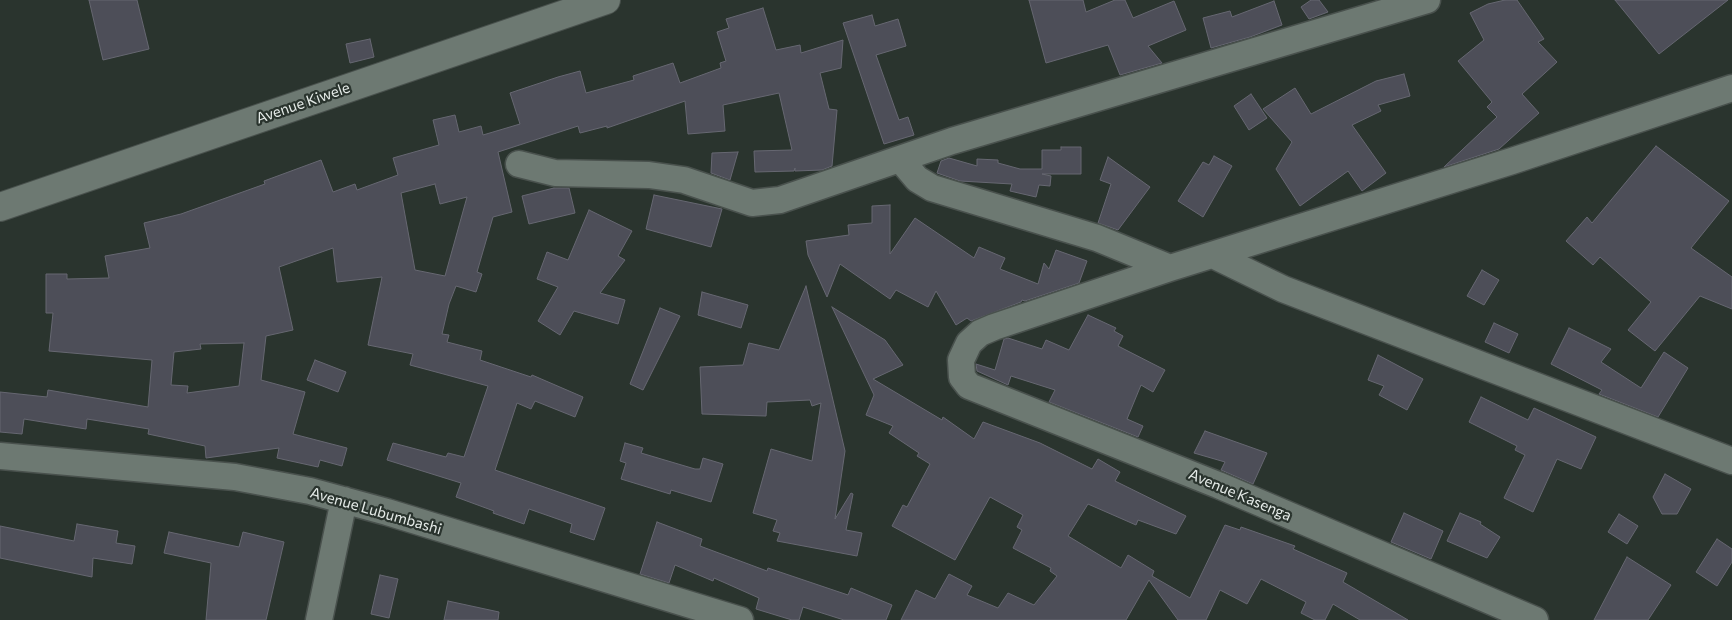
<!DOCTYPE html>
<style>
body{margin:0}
canvas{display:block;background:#2a342e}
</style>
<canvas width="1732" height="620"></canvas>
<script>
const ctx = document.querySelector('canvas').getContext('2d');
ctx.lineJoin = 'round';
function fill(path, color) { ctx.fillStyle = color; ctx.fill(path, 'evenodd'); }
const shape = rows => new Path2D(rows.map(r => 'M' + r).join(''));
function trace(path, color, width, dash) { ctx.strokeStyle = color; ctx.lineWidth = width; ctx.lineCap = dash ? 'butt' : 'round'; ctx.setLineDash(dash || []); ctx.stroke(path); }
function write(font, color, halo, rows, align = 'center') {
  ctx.font = font + ' Commissioner,sans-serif'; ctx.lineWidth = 4.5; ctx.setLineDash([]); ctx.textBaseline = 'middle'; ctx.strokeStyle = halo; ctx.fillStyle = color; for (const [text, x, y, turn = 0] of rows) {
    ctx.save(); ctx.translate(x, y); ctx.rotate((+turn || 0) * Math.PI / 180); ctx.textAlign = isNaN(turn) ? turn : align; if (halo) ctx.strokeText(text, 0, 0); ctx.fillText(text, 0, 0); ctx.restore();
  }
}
const building = shape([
 [89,0,137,0,149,49,103,60,89,0],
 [1029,0,1083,0,1086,12,1115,0,1125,0,1133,18,1174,1,1186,30,1148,46,1162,63,1120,75,1108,45,1046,63,1029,0],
 [1311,0,1319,0,1328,12,1309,19,1301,7,1311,0],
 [1505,0,1517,0,1544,39,1538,42,1557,62,1522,94,1539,113,1499,149,1444,167,1497,117,1487,107,1492,102,1458,61,1484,40,1470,13,1488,4,1505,0],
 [1615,0,1728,0,1659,54,1615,0],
 [1274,1,1282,25,1250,37,1211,48,1203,18,1230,11,1232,17,1274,1],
 [763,8,776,50,800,45,801,53,843,40,841,68,820,73,829,109,837,110,832,166,822,170,795,171,795,168,794,171,755,172,754,151,792,150,779,93,723,105,725,131,688,134,685,101,607,128,607,126,580,133,578,126,498,152,512,212,493,217,477,272,482,274,476,292,456,286,449,304,442,334,449,335,447,342,482,351,480,360,531,377,532,375,583,397,575,417,535,401,531,409,517,403,495,470,605,508,594,540,570,532,572,524,529,509,524,524,493,513,494,511,456,497,461,483,387,460,393,443,446,457,448,453,464,457,488,386,410,365,413,354,368,345,382,277,337,282,333,248,279,267,293,330,266,336,261,380,305,392,293,434,347,448,342,466,320,460,318,467,277,458,279,448,206,458,205,446,148,434,149,429,87,419,86,429,24,419,22,434,0,432,0,392,47,397,48,390,148,407,152,360,49,351,53,313,46,313,46,274,67,274,67,279,109,278,105,256,150,248,144,223,181,214,265,184,264,181,321,160,333,192,355,184,357,190,398,175,393,158,439,145,433,120,455,115,459,132,481,126,483,135,520,124,510,93,558,77,580,71,586,93,634,80,633,76,673,63,680,83,721,68,720,63,726,61,717,32,729,28,726,19,763,8],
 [435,184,440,204,467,197,445,276,415,270,401,193,435,184],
 [244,343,239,386,187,393,188,386,171,385,174,352,201,349,200,344,244,343],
 [872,15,875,26,898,19,906,46,876,55,899,120,908,117,914,135,884,144,843,23,872,15],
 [370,39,374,57,350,63,346,44,370,39],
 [1404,74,1410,96,1378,105,1381,111,1352,125,1386,173,1362,191,1348,171,1300,206,1276,169,1292,142,1263,109,1295,88,1311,114,1376,81,1404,74],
 [1251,94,1267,118,1249,130,1234,106,1251,94],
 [1656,146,1729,201,1691,248,1732,277,1732,309,1700,296,1655,351,1628,330,1651,302,1600,257,1593,265,1566,241,1587,217,1592,223,1656,146],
 [1061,147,1081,147,1081,174,1042,174,1051,176,1050,186,1039,185,1036,197,1010,191,1012,184,960,181,937,173,941,161,949,158,977,166,977,159,998,160,998,163,1020,169,1042,169,1042,150,1061,150,1061,147],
 [738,152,730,180,711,173,712,153,738,152],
 [1214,156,1232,166,1203,217,1178,201,1203,162,1209,165,1214,156],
 [1108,157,1150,187,1118,230,1098,223,1111,184,1100,180,1108,157],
 [554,188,569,188,575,213,529,224,522,196,554,188],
 [654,195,722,209,711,247,646,229,654,195],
 [890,205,890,254,915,218,974,258,979,247,1005,258,1000,269,1038,284,1044,263,1049,269,1056,250,1087,261,1079,283,1025,301,1022,300,1021,302,971,321,967,318,956,325,936,291,928,307,896,290,890,299,840,264,827,297,808,255,806,241,849,235,848,225,872,223,872,206,890,205],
 [589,210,632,231,618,256,625,260,600,293,625,300,618,324,574,311,560,335,538,321,558,287,537,279,547,252,568,260,589,210],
 [1482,270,1499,280,1484,305,1467,296,1482,270],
 [806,286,845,451,835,519,851,493,853,494,846,530,862,533,857,556,777,541,780,533,773,531,777,520,753,513,771,449,812,461,821,403,812,406,810,400,767,402,766,416,702,414,700,367,743,365,749,343,779,350,806,286],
 [702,292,748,305,741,328,698,315,702,292],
 [832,307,885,340,903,365,873,379,942,420,943,417,974,439,983,422,1040,443,1092,469,1098,459,1120,472,1115,481,1186,516,1176,534,1138,520,1136,525,1088,504,1068,536,1121,568,1128,555,1154,571,1152,576,1190,598,1225,525,1240,530,1241,527,1295,546,1293,549,1347,573,1343,582,1408,620,1360,620,1333,604,1325,620,1315,620,1301,613,1306,602,1261,579,1247,604,1220,590,1206,620,1178,620,1149,580,1126,620,901,620,916,590,935,599,949,574,972,586,967,595,998,608,1008,593,1034,605,1057,576,1050,571,1051,568,1013,548,1022,530,1017,527,1023,515,990,497,955,560,892,526,903,505,907,507,930,464,917,456,919,453,889,433,893,426,866,415,874,395,832,307],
 [660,308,680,316,643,390,630,384,660,308],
 [1088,315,1116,328,1114,331,1123,336,1118,346,1165,370,1153,392,1141,385,1127,419,1143,426,1138,437,1049,402,1055,390,1011,376,1008,385,977,371,976,364,995,370,1004,339,1008,338,1042,349,1046,340,1069,350,1088,315],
 [1494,323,1518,334,1509,353,1485,342,1494,323],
 [1569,328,1611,349,1601,362,1641,388,1664,352,1688,368,1658,417,1599,394,1602,390,1551,364,1569,328],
 [1378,355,1423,379,1407,410,1379,395,1384,386,1368,380,1378,355],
 [315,360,346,372,338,392,307,380,315,360],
 [1481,397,1528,420,1534,408,1596,437,1581,469,1557,459,1533,512,1504,498,1525,455,1515,450,1517,446,1469,422,1481,397],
 [1205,431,1267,453,1253,484,1221,470,1225,462,1194,453,1205,431],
 [625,443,643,448,641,453,695,469,700,469,703,458,723,464,711,502,671,490,670,494,621,479,626,463,620,461,625,443],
 [1665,474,1691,489,1677,514,1662,514,1653,497,1665,474],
 [1404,513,1443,531,1431,559,1391,542,1404,513],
 [1460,513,1481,522,1480,524,1500,537,1487,558,1447,541,1460,513],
 [1619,514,1638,526,1627,544,1608,532,1619,514],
 [657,522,702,539,700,546,767,571,768,568,848,595,851,588,892,605,886,620,844,620,803,607,799,620,792,620,756,609,759,598,714,578,713,581,675,565,669,583,640,574,657,522],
 [77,524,118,531,116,543,135,546,132,564,93,558,92,577,0,558,0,526,74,541,77,524],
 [169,532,239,547,243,532,284,542,266,620,206,620,211,563,164,553,169,532],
 [1717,539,1732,549,1732,562,1717,586,1696,572,1717,539],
 [1627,557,1671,585,1648,620,1594,620,1627,557],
 [380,575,398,579,389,618,371,614,380,575],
 [448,601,499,612,498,620,444,620,448,601]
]);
fill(building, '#4d4e58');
trace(building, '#666771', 1);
const street = shape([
 [901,160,917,179,932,188,1097,238,1170,268],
 [519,164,555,173,649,175,684,180,752,203,780,200,952,141,1427,0],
 [1215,256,1283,289,1732,461],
 [0,456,235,477,310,491,387,512,740,620],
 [319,620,344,500],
 [1535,620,1218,485,969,386,962,377,961,360,969,343,980,333,994,327,1170,268,1512,161,1732,88]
]);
const secondary = shape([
 [0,207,606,0]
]);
trace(street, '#49514d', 29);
trace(secondary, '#49514d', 30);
trace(street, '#6d7972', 26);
trace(secondary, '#6d7972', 28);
write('15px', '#e5ebe8', '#2a342e', [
 ["Avenue Kiwele",303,103,-19],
 ["Avenue Kasenga",1240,495,23],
 ["Avenue Lubumbashi",376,511,16]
]);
</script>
